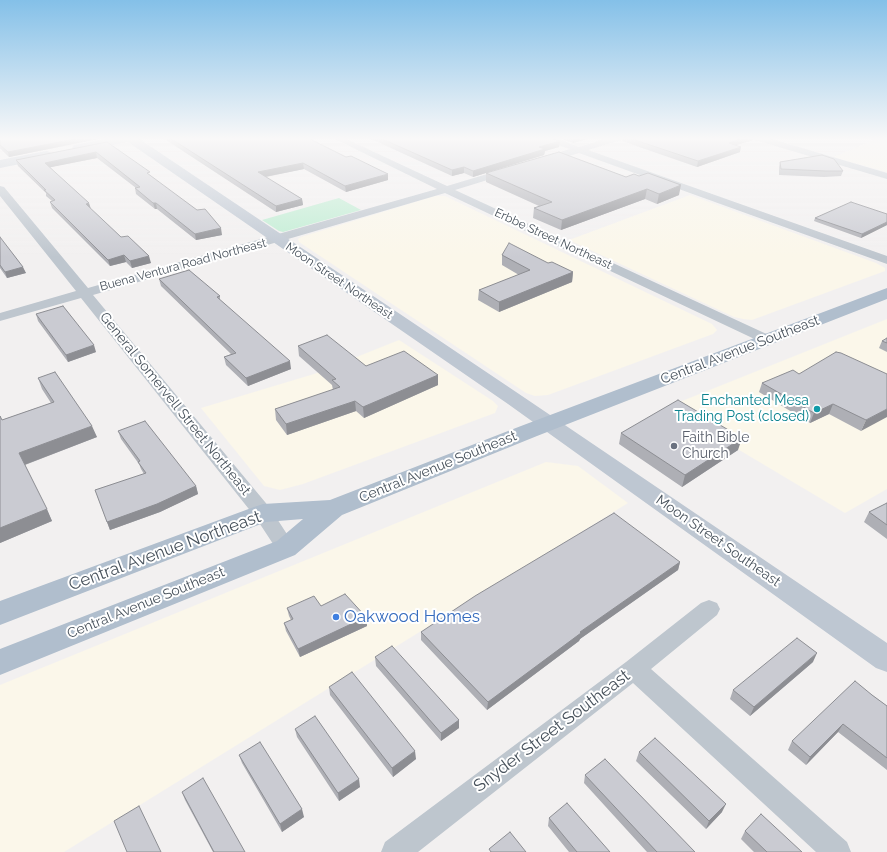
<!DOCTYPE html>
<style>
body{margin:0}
canvas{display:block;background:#f2f0f0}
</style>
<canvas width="887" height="852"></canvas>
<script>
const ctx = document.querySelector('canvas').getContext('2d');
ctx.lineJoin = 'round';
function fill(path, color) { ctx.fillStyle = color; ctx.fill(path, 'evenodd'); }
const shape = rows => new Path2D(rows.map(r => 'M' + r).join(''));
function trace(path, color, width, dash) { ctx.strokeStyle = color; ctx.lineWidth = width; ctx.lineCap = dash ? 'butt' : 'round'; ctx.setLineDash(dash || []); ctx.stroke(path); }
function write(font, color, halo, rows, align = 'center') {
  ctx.font = font + ' Raleway,sans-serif'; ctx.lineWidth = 4; ctx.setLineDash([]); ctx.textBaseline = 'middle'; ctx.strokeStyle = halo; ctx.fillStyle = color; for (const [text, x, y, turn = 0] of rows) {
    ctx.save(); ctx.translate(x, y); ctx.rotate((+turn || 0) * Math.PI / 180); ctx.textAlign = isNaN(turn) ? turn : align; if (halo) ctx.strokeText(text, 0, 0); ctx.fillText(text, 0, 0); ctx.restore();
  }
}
fill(shape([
 [869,138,887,138,887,172,833,157,875,140],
 [690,195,876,263,885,268,885,271,752,320,743,319,734,317,569,240],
 [435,196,445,196,712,324,717,330,713,334,548,395,535,396,526,393,299,242,298,239,301,237],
 [887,319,887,489,845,513,667,407],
 [399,340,493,401,498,406,495,413,303,484,280,490,264,486,201,408,314,374],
 [546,462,578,466,628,503,64,852,0,852,0,685]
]), '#fbf7ea');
fill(shape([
 [339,198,361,210,283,232,279,231,262,220]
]), '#c0edd3');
fill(shape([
 [333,138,344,138,447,186,504,169,510,169,512,171,510,173,455,190,773,337,775,340,773,343,768,344,763,343,445,193,295,237,93,295,270,508,296,548,293,553,286,556,279,553,256,518,81,298,0,321,0,313,76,291,0,196,0,186,4,187,88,288,437,189,333,138],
 [543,138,556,138,579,147,608,138,622,138,621,140,588,150,887,256,887,264,579,153,544,163,541,162,539,160,541,158,570,149,544,140,543,138],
 [754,138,768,138,887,173,887,179,755,140,754,138],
 [709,600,717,603,720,609,717,615,651,669,847,842,851,852,816,852,633,683,418,852,381,852,385,842,626,662,701,603,709,600]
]), '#bec6ce');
fill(shape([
 [111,138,138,138,522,396,887,643,887,672,876,668,508,404,128,142,78,152,74,151,72,148,74,145,111,138],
 [46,151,50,152,52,155,50,158,0,168,0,160,46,151]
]), '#bec7d2');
fill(shape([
 [887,288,887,299,537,436,342,515,295,555,0,675,0,649,277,541,303,519,266,522,0,625,0,601,254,507,263,504,330,500,521,426,887,288]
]), '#b0becd');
fill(shape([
 [0,138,97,138,98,139,9,157,0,148],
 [163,138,308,138,388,180,346,192,304,169,266,177,302,199,303,205,276,212],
 [369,138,550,138,560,141,559,147,545,151,544,155,473,177,464,173,452,176],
 [560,138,590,138,573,143],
 [622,138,753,138,753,140,736,145,740,152,697,167,622,141],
 [107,142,151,176,222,235,196,240,157,209,155,209,136,194,135,188,136,188,97,158,50,167,91,209,121,237,151,263,132,268,126,262,110,266,52,208,50,202,52,201,46,196,46,193,18,166,16,160],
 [780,162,843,171,841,176,824,177,779,175,779,167],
 [486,173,626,177,679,195,657,204,645,199,561,230,533,218,534,208,539,206,486,182],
 [887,214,887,225,861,238,814,221,815,218],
 [0,237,26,273,7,278,0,268],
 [502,255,573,272,572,282,499,312,478,300,479,290,519,275,502,265],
 [159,279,220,296,220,300,291,369,248,386,226,365,224,357,231,354,161,286],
 [36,314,96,352,68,362,38,321],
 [887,338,887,352,879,348,882,341],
 [298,346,366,366,438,375,438,385,364,418,356,411,287,435,276,420,275,409,333,390,332,385,299,356],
 [799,374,887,374,861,431,829,414,810,423,759,392,762,383],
 [38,378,97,437,25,465,52,521,0,543,0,416,2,420,51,403,42,389],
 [118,431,196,486,198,494,160,512,110,530,95,490,144,474,141,469,139,464,121,439],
 [621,433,738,450,682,487,619,444],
 [887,503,887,539,864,522,869,512],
 [680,562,678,570,580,639,579,641,487,710,421,640,421,632],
 [321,606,366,617,367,626,300,657,286,631,284,623,291,620,289,616,287,608],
 [375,657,459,720,459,728,441,741,376,666],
 [813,662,750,716,730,699,733,690],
 [329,687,416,759,393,777,330,695],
 [872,695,887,706,887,770,838,732,806,765,788,750,792,741],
 [295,729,360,787,339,801,297,737],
 [639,752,722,812,706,829,636,761],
 [239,755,304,817,282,832,242,763],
 [585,775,695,852,647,852,584,783],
 [182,792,245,852,213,852,185,800],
 [549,818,610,852,569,852,548,826],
 [745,831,802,852,754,852,741,839]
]), '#aeafb5');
fill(shape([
 [80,138,97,138,98,139,9,157,8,152],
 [573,138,590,138,573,143],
 [743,138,753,138,753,140,727,148,729,143],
 [560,141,559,147,545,151,544,155,473,177,473,171,539,147],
 [741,147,740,152,697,167,698,161],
 [96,152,97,158,47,168,45,163],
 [303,163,304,169,259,178,258,172],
 [464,167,464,173,452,176,452,170],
 [388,174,388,180,346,192,345,186],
 [681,185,679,195,657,204,659,194],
 [647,189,645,199,561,230,562,220],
 [302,199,303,205,276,212,276,206],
 [89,203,91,209,86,204],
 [153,203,156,203,157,209,155,209],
 [887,222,887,225,861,238,862,234],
 [221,228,222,235,196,240,195,234],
 [124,255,126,262,110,266,108,260],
 [149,256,151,263,132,268,130,261],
 [23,267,26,273,7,278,5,272],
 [573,272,572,282,499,312,499,302],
 [94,345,96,352,68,362,66,355],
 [290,361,291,369,248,386,246,378],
 [438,375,438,385,364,418,363,407],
 [355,401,356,411,287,435,286,424],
 [833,404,829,414,810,423,814,413],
 [887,409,887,417,861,431,866,420],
 [92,426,97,437,24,465,19,453],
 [742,438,738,450,682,487,685,475],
 [196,486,198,494,160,512,110,530,107,522],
 [47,509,52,521,0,543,0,528],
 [680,562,678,570,580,639,579,641,487,710,488,702,580,632],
 [366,617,367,626,300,657,298,649],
 [817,653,813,662,750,716,754,707],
 [459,720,459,728,441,741,441,733],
 [843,724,838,732,806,765,810,757],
 [415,751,416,759,393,777,392,768],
 [359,779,360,787,339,801,338,793],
 [726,804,722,812,706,829,709,821],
 [302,809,304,817,282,832,280,824]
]), '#8d8e93');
const building = shape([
 [0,138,80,138,8,152,0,145,0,138],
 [170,138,308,138,346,157,351,156,388,174,345,186,303,163,258,172,302,199,276,206,170,138],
 [380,138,550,138,560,141,539,147,545,149,473,171,464,167,452,170,380,138],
 [629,138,743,138,729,143,741,147,698,161,629,138],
 [107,142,150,172,147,173,197,210,205,209,221,228,195,234,156,203,153,203,135,188,140,187,96,152,45,163,89,203,86,204,121,237,128,236,149,256,130,261,124,255,108,260,50,202,55,200,44,190,46,190,16,160,107,142],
 [559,152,626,177,634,174,639,176,648,173,681,185,659,194,647,189,562,220,534,208,552,202,486,173,559,152],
 [822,155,834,159,843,171,826,171,781,169,780,162,822,155],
 [851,202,887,214,887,222,862,234,815,218,851,202],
 [0,237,23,267,5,272,0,265,0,237],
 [509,243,548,263,552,262,573,272,499,302,479,290,530,270,502,255,509,243],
 [189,270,220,296,217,297,290,361,246,378,224,357,236,353,159,279,189,270],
 [63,306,94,345,66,355,36,314,63,306],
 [327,335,366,366,404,351,438,375,363,407,355,401,286,424,275,409,340,387,332,380,336,379,298,346,327,335],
 [887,338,887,343,882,341,887,338],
 [836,352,841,353,887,374,887,409,866,420,833,404,814,413,762,383,793,370,799,374,836,352],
 [55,372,92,426,19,453,47,509,0,528,0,416,2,420,54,402,38,378,55,372],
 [678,400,742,438,685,475,621,433,678,400],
 [145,421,196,486,157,504,107,522,95,490,146,473,138,462,140,461,118,431,145,421],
 [887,503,887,525,869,512,887,503],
 [614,513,680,562,580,632,581,633,488,702,421,632,475,596,614,513],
 [345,594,366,617,298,649,284,623,293,619,287,608,314,596,321,606,345,594],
 [797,638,817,653,754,707,733,690,797,638],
 [392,646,459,720,441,733,375,657,392,646],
 [352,672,415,751,392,768,329,687,352,672],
 [855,681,872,695,887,706,887,758,843,724,810,757,792,741,855,681],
 [315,716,359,779,338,793,295,729,315,716],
 [655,738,726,804,709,821,639,752,655,738],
 [260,742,302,809,280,824,239,755,260,742],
 [605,759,695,852,657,852,585,775,605,759],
 [203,778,245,852,214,852,182,792,203,778],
 [567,803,610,852,577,852,549,818,567,803],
 [139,806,161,852,127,852,114,821,139,806],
 [761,814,802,852,767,852,745,831,761,814],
 [510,832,526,852,491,852,489,849,510,832]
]);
fill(building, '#cacbd2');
trace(building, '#8d8e93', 1);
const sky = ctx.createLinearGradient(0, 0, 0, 257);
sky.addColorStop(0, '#84c0e8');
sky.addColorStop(0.54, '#f9f8f8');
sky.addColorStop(1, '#f9f8f800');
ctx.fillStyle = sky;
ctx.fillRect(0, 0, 887, 257);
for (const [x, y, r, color] of [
 [817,409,4,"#0f9aa8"],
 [674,446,4,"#6b7280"],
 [336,617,4,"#3f7fe0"]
]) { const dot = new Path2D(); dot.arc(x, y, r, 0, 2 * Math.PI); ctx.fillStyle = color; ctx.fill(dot); trace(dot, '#fff', 1.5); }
write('12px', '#48525c', '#fff', [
 ["Erbbe Street Northeast",553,239,25],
 ["Buena Ventura Road Northeast",183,265,-15],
 ["Moon Street Northeast",339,281,34]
]);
write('14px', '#48525c', '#fff', [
 ["Central Avenue Southeast",740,350,-21],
 ["General Somervell Street Northeast",175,404,51],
 ["Central Avenue Southeast",438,467,-22],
 ["Moon Street Southeast",718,541,35],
 ["Central Avenue Southeast",146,603,-22]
]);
write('14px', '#0d838f', '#fff', [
 ["Enchanted Mesa",809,401],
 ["Trading Post (closed)",809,417]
], 'right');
write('14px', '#5b616d', '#fff', [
 ["Faith Bible",682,438],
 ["Church",682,454]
], 'left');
write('17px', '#48525c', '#fff', [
 ["Central Avenue Northeast",165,551,-20],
 ["Snyder Street Southeast",552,731,-37]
]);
write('17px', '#366cbe', '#fff', [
 ["Oakwood Homes",344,617]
], 'left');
</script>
